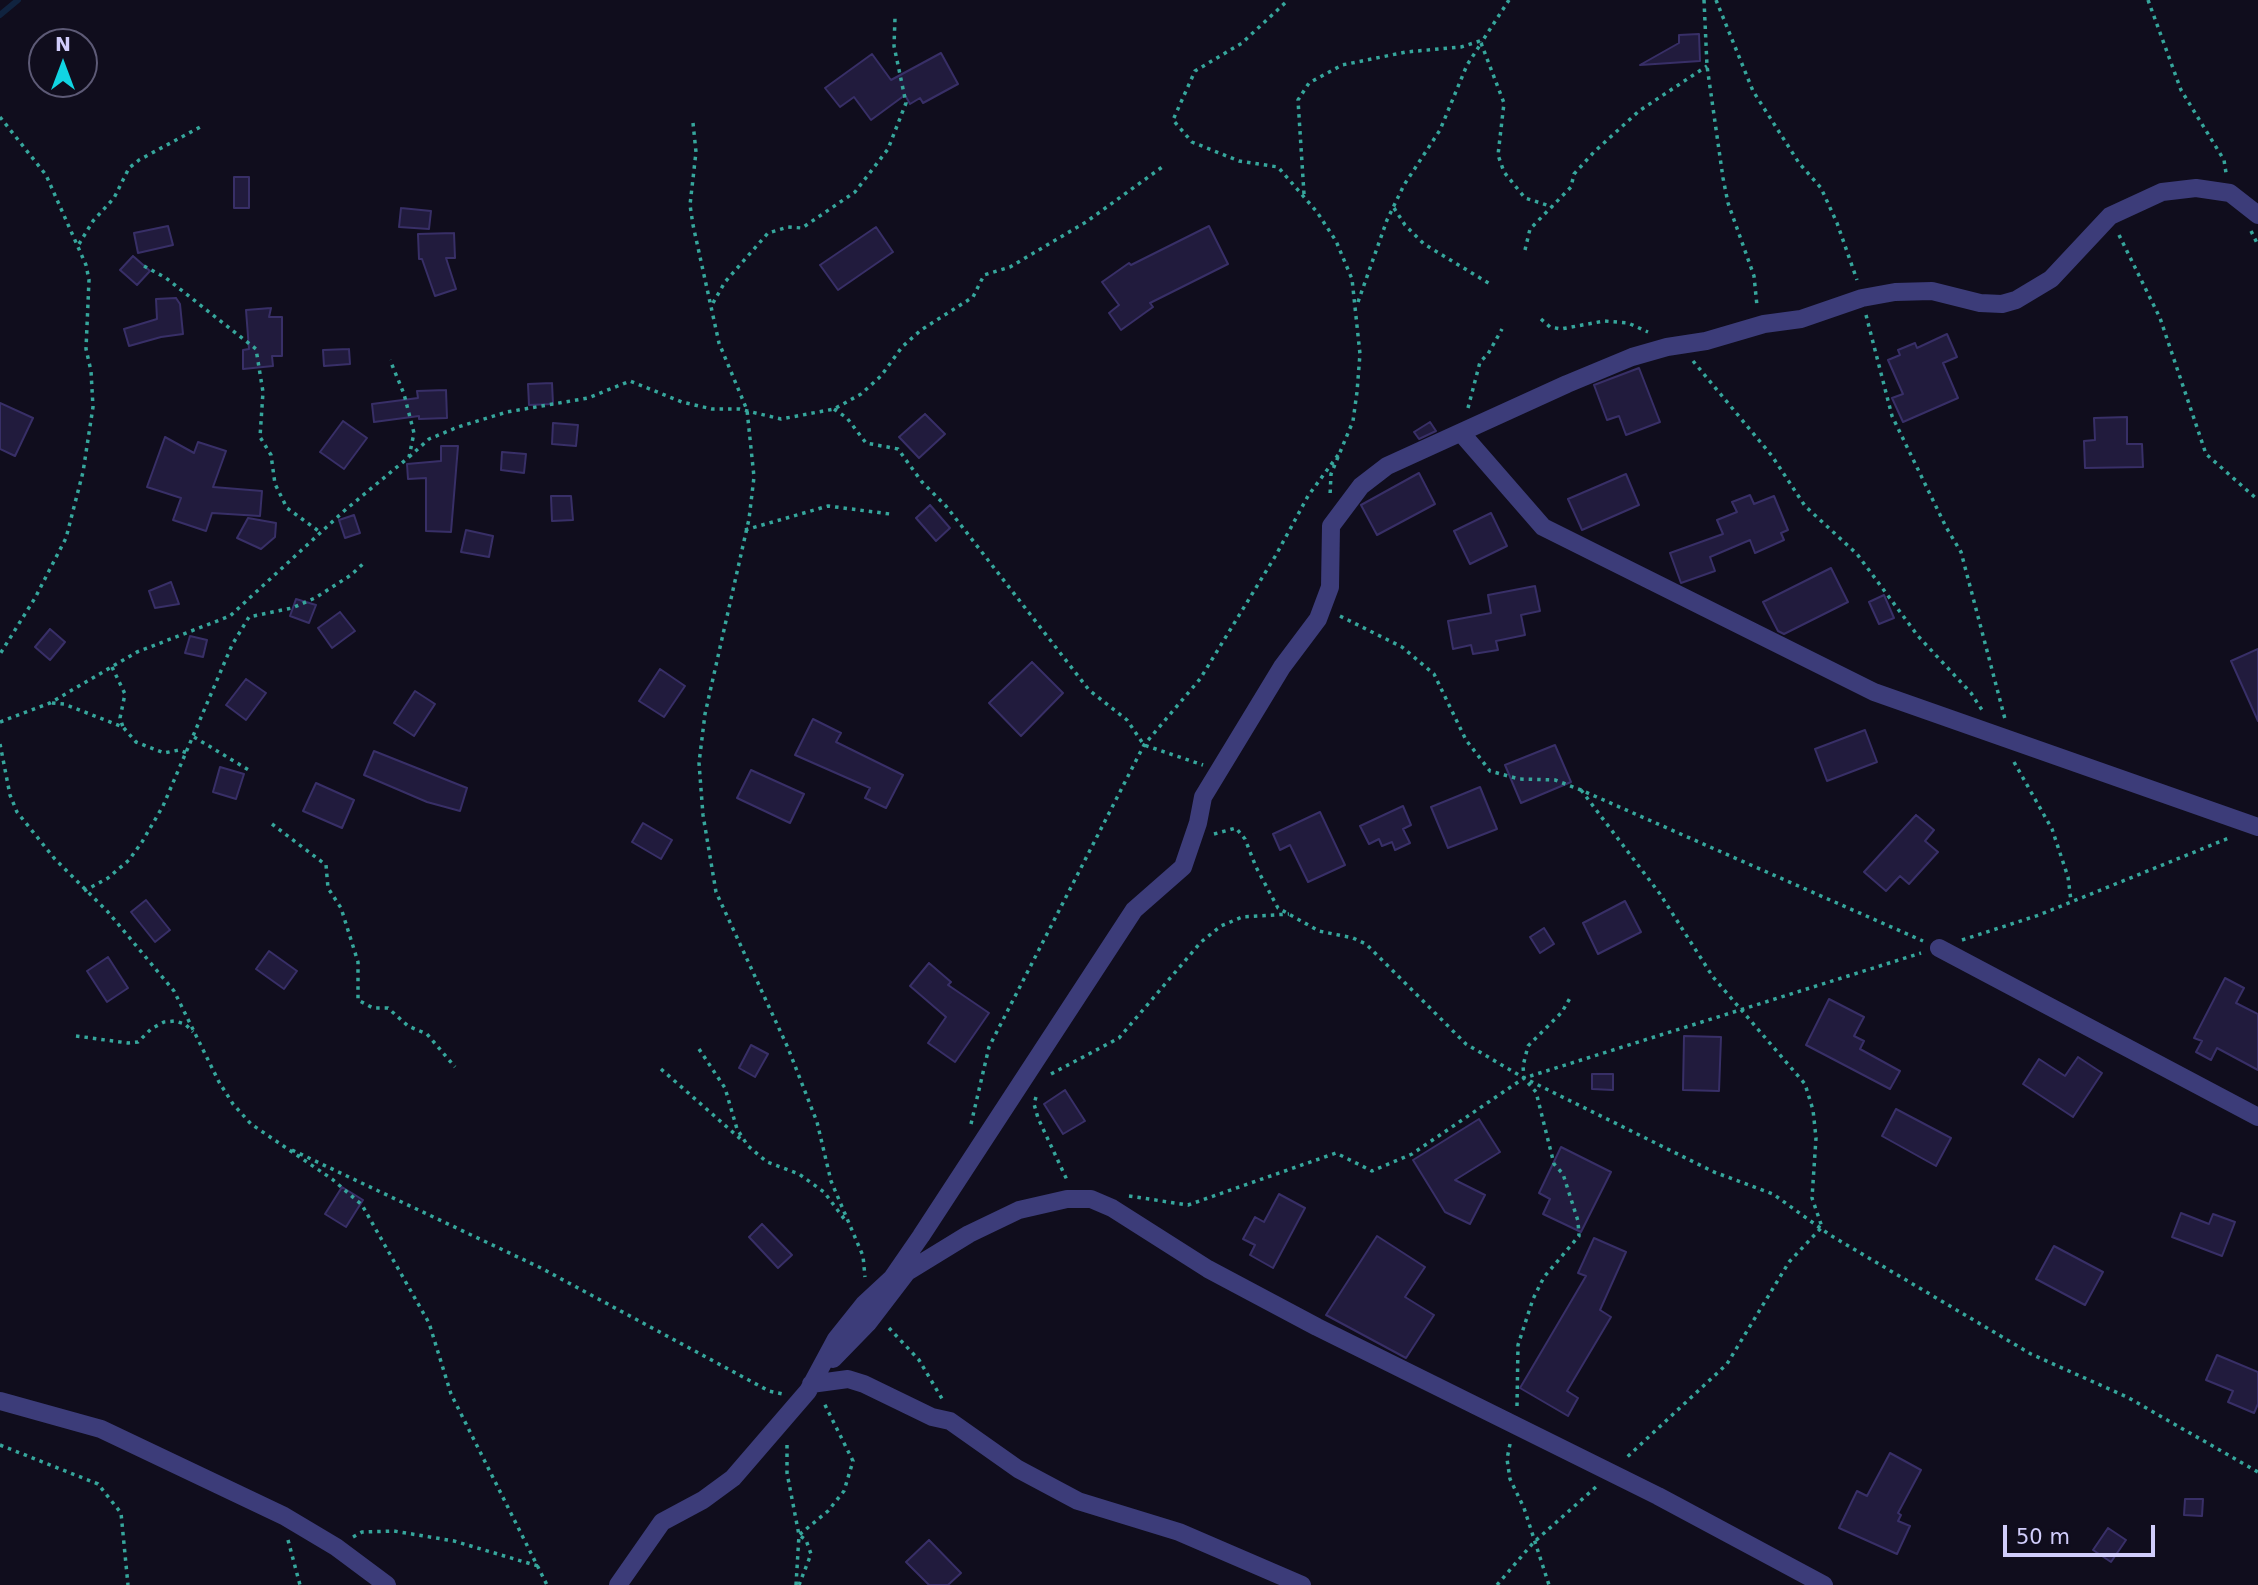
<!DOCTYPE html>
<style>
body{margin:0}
#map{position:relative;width:2258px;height:1585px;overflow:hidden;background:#100d1d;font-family:"DejaVu Sans",sans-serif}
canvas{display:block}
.north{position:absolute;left:28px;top:28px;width:70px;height:70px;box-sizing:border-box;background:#100d1d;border:2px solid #5d5a76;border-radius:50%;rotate:0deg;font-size:19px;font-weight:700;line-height:28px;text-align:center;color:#d1cdfb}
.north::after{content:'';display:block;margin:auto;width:24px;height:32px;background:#11d5e3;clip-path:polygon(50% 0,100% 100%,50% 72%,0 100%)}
.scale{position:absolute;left:2003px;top:1525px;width:152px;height:32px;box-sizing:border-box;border:4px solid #d1cdfb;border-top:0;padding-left:9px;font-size:21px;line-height:24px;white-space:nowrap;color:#d1cdfb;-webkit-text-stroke:5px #100d1d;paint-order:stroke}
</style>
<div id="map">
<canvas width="2258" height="1585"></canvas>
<div class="north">N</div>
<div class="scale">50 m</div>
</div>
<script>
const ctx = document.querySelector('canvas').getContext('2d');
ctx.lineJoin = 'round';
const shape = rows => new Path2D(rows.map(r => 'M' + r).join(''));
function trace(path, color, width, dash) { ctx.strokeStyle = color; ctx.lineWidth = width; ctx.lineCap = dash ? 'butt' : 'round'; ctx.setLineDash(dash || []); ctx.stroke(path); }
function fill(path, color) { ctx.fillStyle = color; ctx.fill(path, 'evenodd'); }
trace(shape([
 [0,15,18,0]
]), '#10233f', 6);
const building = shape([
 [1699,34,1700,61,1640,65,1679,43,1679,35,1699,34],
 [941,53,958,84,923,103,920,98,910,104,905,95,871,120,854,97,840,107,825,88,872,54,891,80,941,53],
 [234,177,249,177,249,208,234,208,234,177],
 [401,208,431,211,429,229,399,227,401,208],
 [168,226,173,245,138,253,134,233,168,226],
 [1209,226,1228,264,1150,303,1153,307,1121,330,1109,313,1119,305,1102,282,1129,263,1131,265,1209,226],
 [876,227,893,252,838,290,820,265,876,227],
 [454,233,455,258,446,258,456,289,435,296,422,259,419,259,418,234,454,233],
 [133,256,150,271,137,285,120,270,133,256],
 [176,298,180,304,183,334,161,337,129,346,124,329,157,319,156,299,176,298],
 [271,308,269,317,282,317,282,356,272,356,273,366,243,369,243,350,249,349,246,310,271,308],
 [1947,334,1957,357,1943,363,1958,398,1903,422,1892,398,1903,394,1888,360,1900,355,1898,350,1915,343,1917,348,1947,334],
 [349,349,350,364,324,366,323,350,349,349],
 [1639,368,1660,422,1626,435,1619,416,1607,420,1594,385,1639,368],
 [552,383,553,404,529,405,528,384,552,383],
 [446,390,447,418,419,419,419,416,374,422,372,404,418,398,417,391,446,390],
 [0,403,33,418,15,456,0,449,0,403],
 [925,414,945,434,919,458,899,437,925,414],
 [2127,417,2127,444,2142,444,2143,467,2085,468,2084,441,2095,440,2094,418,2127,417],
 [343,421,367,438,344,469,320,452,343,421],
 [1430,422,1436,431,1419,439,1414,432,1430,422],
 [553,423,578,425,576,446,552,444,553,423],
 [165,437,194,453,198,442,226,451,213,487,262,491,260,516,212,513,206,531,173,520,181,498,147,487,165,437],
 [441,446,458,446,451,532,426,531,426,478,408,479,407,464,441,461,441,446],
 [502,452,526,454,524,473,501,470,502,452],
 [1419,473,1435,504,1377,535,1361,505,1419,473],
 [1626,474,1639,505,1582,530,1568,499,1626,474],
 [1750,495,1754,504,1774,496,1788,530,1781,533,1784,540,1755,553,1750,540,1710,557,1715,571,1681,583,1670,553,1723,534,1717,520,1737,512,1732,502,1750,495],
 [551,496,571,496,573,520,552,521,551,496],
 [930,505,950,528,936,541,916,518,930,505],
 [1491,513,1507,546,1470,564,1454,531,1491,513],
 [354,515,360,533,345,538,339,520,354,515],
 [248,518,276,523,275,537,261,549,237,538,248,518],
 [466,530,493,536,489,557,461,552,466,530],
 [1831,568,1848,602,1784,634,1778,631,1763,602,1831,568],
 [171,582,179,604,155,608,149,591,171,582],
 [1535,586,1540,611,1521,615,1525,635,1496,641,1498,650,1473,654,1471,645,1453,649,1448,621,1491,613,1488,595,1535,586],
 [1884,595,1894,618,1879,624,1869,602,1884,595],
 [296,599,316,605,309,623,290,616,296,599],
 [340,612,355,631,332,648,318,628,340,612],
 [50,629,65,642,50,660,35,647,50,629],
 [190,636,207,640,203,657,185,653,190,636],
 [2258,649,2258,721,2231,661,2258,649],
 [1032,662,1063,693,1021,736,989,703,1032,662],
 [660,669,685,686,664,717,639,701,660,669],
 [246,679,266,693,246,720,226,705,246,679],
 [415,691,435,704,414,736,394,723,415,691],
 [813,719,841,733,836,742,903,775,886,808,865,798,870,788,795,755,813,719],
 [1865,730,1877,762,1827,781,1815,749,1865,730],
 [1555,745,1571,782,1521,803,1505,765,1555,745],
 [374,751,467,788,460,811,427,802,364,775,374,751],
 [220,767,244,774,236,799,213,792,220,767],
 [751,770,804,794,790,823,737,798,751,770],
 [316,783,354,800,342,828,303,811,316,783],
 [1480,787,1497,829,1448,848,1431,807,1480,787],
 [1403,806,1411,825,1403,829,1410,843,1395,850,1392,842,1382,846,1379,839,1369,844,1360,826,1403,806],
 [1320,812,1345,865,1308,882,1290,845,1280,850,1273,834,1320,812],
 [1916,815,1934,830,1925,841,1938,852,1909,884,1900,876,1886,891,1864,872,1916,815],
 [643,823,672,840,661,859,632,842,643,823],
 [146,900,170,930,155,942,131,912,146,900],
 [1625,901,1641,932,1598,954,1583,923,1625,901],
 [1544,928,1554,944,1540,953,1530,937,1544,928],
 [269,951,297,971,284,989,256,969,269,951],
 [108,957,128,988,107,1002,87,971,108,957],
 [929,963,951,982,948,985,989,1013,955,1062,928,1043,946,1017,910,986,929,963],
 [2225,978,2244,988,2236,1003,2258,1014,2258,1070,2217,1048,2211,1060,2196,1052,2202,1041,2194,1038,2225,978],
 [1829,999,1864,1017,1854,1036,1864,1041,1860,1049,1900,1071,1890,1089,1806,1045,1829,999],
 [1684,1036,1721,1037,1719,1091,1683,1090,1684,1036],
 [751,1045,768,1054,755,1077,739,1068,751,1045],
 [2078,1057,2102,1073,2073,1117,2023,1084,2039,1059,2065,1076,2078,1057],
 [1592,1074,1613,1074,1613,1090,1592,1089,1592,1074],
 [1065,1090,1085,1121,1063,1134,1044,1104,1065,1090],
 [1896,1109,1951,1138,1936,1166,1882,1136,1896,1109],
 [1479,1119,1500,1152,1455,1180,1485,1195,1470,1224,1445,1212,1413,1160,1479,1119],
 [1561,1147,1611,1172,1581,1232,1543,1214,1550,1199,1539,1193,1561,1147],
 [342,1187,363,1200,346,1227,325,1214,342,1187],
 [1279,1194,1305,1208,1273,1268,1250,1255,1255,1245,1243,1239,1255,1217,1264,1222,1279,1194],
 [2181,1213,2209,1224,2213,1214,2235,1222,2222,1256,2172,1237,2181,1213],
 [762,1224,792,1255,778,1268,749,1237,762,1224],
 [1377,1236,1425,1267,1405,1297,1434,1315,1406,1358,1326,1315,1377,1236],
 [1594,1238,1626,1252,1600,1310,1611,1317,1567,1391,1578,1398,1568,1416,1520,1388,1586,1276,1578,1273,1594,1238],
 [2054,1246,2103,1272,2085,1305,2036,1279,2054,1246],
 [2217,1355,2258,1372,2258,1404,2254,1413,2228,1402,2233,1391,2206,1380,2217,1355],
 [1890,1453,1921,1470,1898,1513,1901,1515,1898,1521,1910,1526,1897,1554,1839,1528,1857,1491,1867,1496,1890,1453],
 [2185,1499,2203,1499,2202,1516,2184,1515,2185,1499],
 [2108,1528,2126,1540,2111,1562,2093,1550,2108,1528],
 [929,1540,961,1573,948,1585,929,1585,906,1562,929,1540]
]);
fill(building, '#211b3d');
trace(building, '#382f67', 2);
trace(shape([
 [1704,0,1707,66,1723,178,1728,203,1754,276,1757,306],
 [1716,0,1753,91,1799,163,1821,188,1837,223,1857,280],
 [2148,0,2181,90,2224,160,2226,173],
 [1285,3,1242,43,1195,71,1173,120,1192,142,1239,161,1278,167,1317,212,1336,241,1352,279,1360,354,1357,392,1353,421,1331,474,1330,496],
 [1481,43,1504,103,1498,155,1504,172,1525,198,1553,207],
 [0,117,46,175,86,265,89,280,86,349,91,371,93,407,83,472,66,538,35,598,0,654],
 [693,123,696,152,690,205,693,225,719,343,747,410,754,477,749,519,705,714,699,763,703,815,716,892,788,1048,817,1122,831,1181,863,1256,865,1277],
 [1304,194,1298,100,1309,83,1342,65,1406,52,1461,47,1483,40,1509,0],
 [1394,208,1405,225,1424,244,1490,284],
 [2251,231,2258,245],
 [2119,235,2160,318,2206,454,2258,500],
 [79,244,93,221,114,198,129,168,139,160,202,126],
 [1525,250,1530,229,1571,187,1574,174,1594,152,1639,111,1707,66],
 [144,266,166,278,256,349,263,392,260,437,271,455,275,484,287,508,320,532],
 [1358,302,1387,220,1404,185,1440,130,1467,65,1482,42],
 [713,303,725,282,768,233,788,227,802,228,855,192,888,149,906,103,894,46,895,18],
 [1866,315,1892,416,1946,527,1961,552,2005,719],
 [1541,319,1550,327,1561,329,1604,321,1628,323,1648,332],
 [1693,361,1772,456,1805,506,1857,554,1918,636,1971,693,1982,710],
 [1468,408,1480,362,1488,354,1502,329],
 [834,409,847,418,866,443,898,449,922,482,946,506,1089,690,1127,720,1144,745,1203,765],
 [409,457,429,439,458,427,507,412,588,398,630,381,682,402,712,409,739,409,781,419,834,409,861,394,881,376,902,347,921,330,973,297,984,275,1010,267,1086,222,1165,165],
 [745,530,828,506,890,514],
 [1340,616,1402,647,1434,674,1466,740,1490,771,1519,779,1555,780,1581,790,1923,941],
 [112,667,125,694,120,718,123,727],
 [52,703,64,704,123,727,136,742,164,753,179,750,187,753],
 [0,722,50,703,137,652,230,616,344,511,409,457,414,433,404,394,390,360],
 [194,737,252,772],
 [0,744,10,795,17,812,54,858,108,912,174,991,219,1082,233,1104,251,1124,332,1179,362,1205,429,1323,451,1394,547,1585],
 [2014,762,2052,829,2068,877,2071,901],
 [1581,790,1660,894,1713,977,1805,1084,1813,1110,1816,1138,1812,1198,1822,1227,1789,1262,1727,1364,1625,1459],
 [272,824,326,865,328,888,341,908,358,962,358,1000,373,1008,388,1008,408,1026,427,1034,455,1067],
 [1214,834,1236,828,1245,839,1256,867,1278,908,1319,931,1353,938,1366,944,1466,1044,1524,1078,1611,1121,1714,1172,1773,1194,1830,1235,2031,1354,2127,1397,2258,1472],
 [84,891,108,878,129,860,142,842,163,806,232,645,249,617,292,608,315,598,351,575,366,561],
 [1962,940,2039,915,2229,838],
 [76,1036,128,1043,138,1042,151,1029,164,1022,175,1021,185,1024,193,1032],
 [699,1049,725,1088,737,1129,748,1146,767,1162,799,1174,824,1192,845,1220],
 [661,1069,744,1142],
 [1051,1074,1119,1038,1201,942,1221,926,1242,917,1289,914],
 [1036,1097,1034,1104,1038,1118,1067,1180],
 [971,1124,989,1047,1144,745,1200,679,1276,555,1308,496,1341,451],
 [292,1150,541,1268,769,1391,783,1394],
 [1129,1196,1188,1205,1336,1153,1372,1171,1412,1154,1524,1078,1921,953],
 [889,1328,919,1360,944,1402],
 [1517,1406,1518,1345,1533,1299,1544,1277,1579,1236,1578,1221,1563,1174,1554,1164,1536,1092,1524,1078,1523,1066,1528,1046,1562,1012,1570,998],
 [1510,1444,1507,1459,1510,1479,1524,1508,1549,1585],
 [0,1445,98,1484,121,1513,128,1585],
 [787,1445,787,1473,799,1535,806,1540,811,1554,799,1585],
 [353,1537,362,1532,394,1531,454,1541,538,1566],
 [288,1540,300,1585],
 [796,1585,799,1535,828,1511,844,1491,853,1461,823,1401],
 [1497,1585,1533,1543,1597,1486]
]), '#36a69c', 3.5, [3.5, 5]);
trace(shape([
 [1462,434,1543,527,1874,692,2258,827],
 [1939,948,2258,1117],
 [833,1359,868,1323,907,1272,969,1234,1019,1210,1067,1199,1091,1199,1112,1208,1208,1269,1317,1327,1658,1496,1824,1585],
 [811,1384,848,1379,864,1384,932,1417,950,1421,1018,1469,1078,1501,1179,1532,1302,1585],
 [0,1401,101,1429,284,1516,336,1547,387,1585],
 [618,1585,662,1522,703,1500,733,1478,808,1391,836,1339,864,1304,892,1278,921,1236,1134,910,1183,867,1198,823,1203,797,1282,667,1318,619,1330,587,1331,526,1361,486,1387,466,1567,384,1632,357,1667,347,1706,341,1764,324,1801,319,1862,298,1895,292,1932,291,1980,303,2002,304,2016,300,2051,279,2110,216,2162,192,2196,188,2230,193,2258,215]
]), '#3c3c79', 18);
</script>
